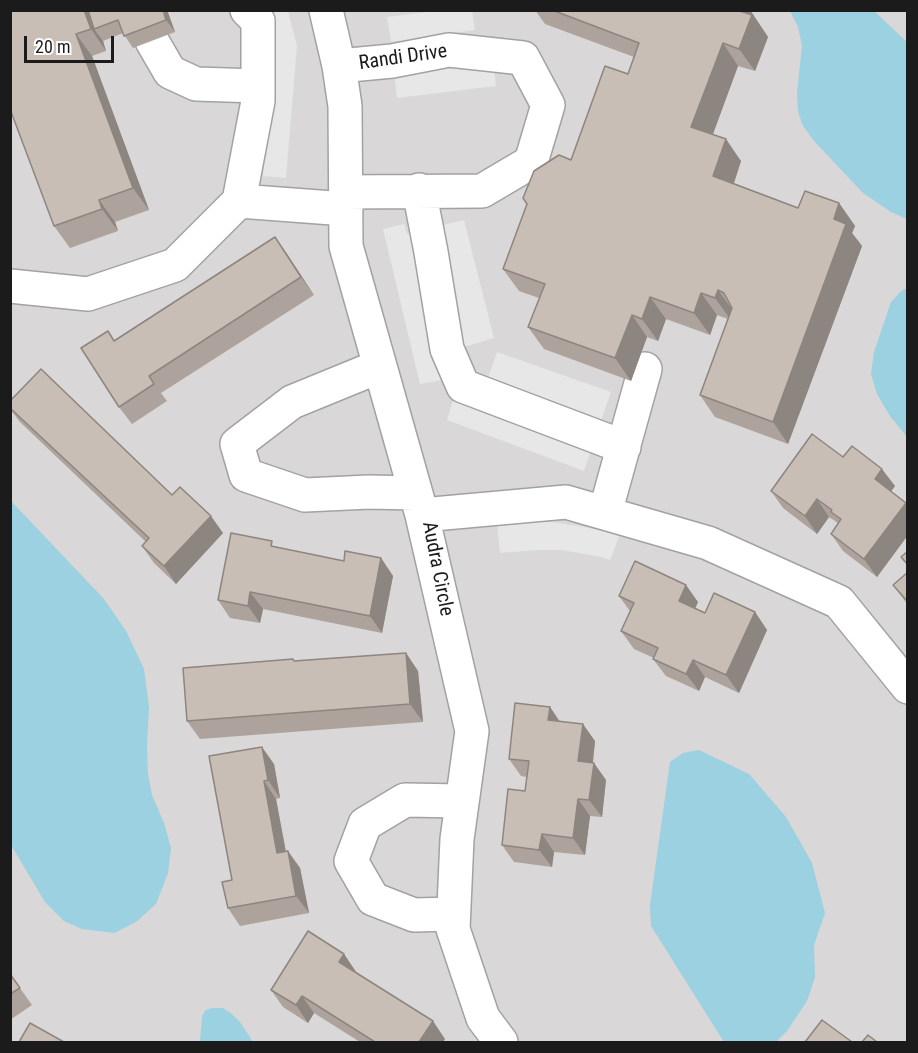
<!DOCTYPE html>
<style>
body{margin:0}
#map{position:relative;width:918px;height:1053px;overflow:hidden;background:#eee8df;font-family:"Roboto Condensed",sans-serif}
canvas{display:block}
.frame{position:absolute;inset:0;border:12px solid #1b1b1b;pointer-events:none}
.scale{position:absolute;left:24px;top:36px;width:90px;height:27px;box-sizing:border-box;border:3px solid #1b1b1b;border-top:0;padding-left:8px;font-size:18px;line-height:21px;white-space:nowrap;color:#1b1b1b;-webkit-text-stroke:4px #fff;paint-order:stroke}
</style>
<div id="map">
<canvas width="918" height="1053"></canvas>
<div class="frame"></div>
<div class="scale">20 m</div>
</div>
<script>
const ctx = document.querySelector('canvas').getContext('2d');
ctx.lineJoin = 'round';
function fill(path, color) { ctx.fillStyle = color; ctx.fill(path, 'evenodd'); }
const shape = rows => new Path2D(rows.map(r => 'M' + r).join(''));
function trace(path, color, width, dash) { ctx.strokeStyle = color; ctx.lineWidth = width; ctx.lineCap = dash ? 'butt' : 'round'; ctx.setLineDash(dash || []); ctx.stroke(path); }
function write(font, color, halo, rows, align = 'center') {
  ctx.font = font + ' "Roboto Condensed",sans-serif'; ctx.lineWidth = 4.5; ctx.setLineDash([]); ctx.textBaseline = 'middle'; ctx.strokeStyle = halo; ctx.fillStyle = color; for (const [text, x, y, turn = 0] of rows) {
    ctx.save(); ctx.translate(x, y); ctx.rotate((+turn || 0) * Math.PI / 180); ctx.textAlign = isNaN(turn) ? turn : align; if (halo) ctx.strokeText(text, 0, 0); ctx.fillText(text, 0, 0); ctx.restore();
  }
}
fill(shape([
 [11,11,907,11,907,1042,11,1042]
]), '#d9d7d7');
fill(shape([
 [264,11,288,11,297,46,286,178,263,176,273,53],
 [435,11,472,11,475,30,391,42,387,17],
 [493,61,496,86,397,98,394,72],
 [464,220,494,338,435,356,442,380,420,384,383,229,404,224,407,234],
 [497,352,611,392,584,471,447,420,454,397,478,406],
 [524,522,552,522,578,526,620,534,610,560,597,556,562,550,537,550,500,553,497,524]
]), '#e7e7e7');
fill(shape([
 [790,11,874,11,907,42,907,219,891,212,863,193,815,142,803,126,798,112,797,93,802,46,798,27],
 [907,288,907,437,890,416,877,394,871,374,874,352,891,302,901,291],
 [11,501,104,599,126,631,144,669,149,707,147,745,148,774,152,795,164,823,171,848,168,873,156,904,136,922,114,933,82,929,64,921,45,902,11,845],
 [699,750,749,774,786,817,812,863,825,913,814,945,815,977,807,1001,787,1031,776,1042,724,1042,651,926,650,905,670,762,683,753],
 [212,1008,223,1008,232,1014,240,1022,253,1042,200,1042,202,1016,206,1010]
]), '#9bd1e0');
const minor = shape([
 [326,10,339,66,345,106,346,246,422,515,472,731,457,839,453,929,483,1018,501,1042],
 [152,41,170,72,196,84,258,86],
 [339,66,392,61,449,50,523,58,548,105,531,162,482,191,346,192],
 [419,190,431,252,447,349,463,386,624,447],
 [239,201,258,101,258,21,247,10],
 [10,286,88,294,175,265,239,201,346,209],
 [380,366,292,402,237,444,246,475,305,495,369,492,415,493],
 [605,513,645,369],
 [422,515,566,502,708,543,839,602,908,687],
 [453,914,414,915,373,899,351,861,365,824,405,800,462,801]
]);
trace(minor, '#a2a2a2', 36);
trace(minor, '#fff', 33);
fill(shape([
 [10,10,167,10,175,32,133,48,123,33,103,41,106,51,92,56,149,210,115,222,118,231,70,248,54,226],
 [535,10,750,10,768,37,755,71,738,66,713,134,741,161,734,183,798,208,839,203,855,226,852,233,862,246,788,444,715,417,700,395,728,319,717,315,710,335,666,319,658,341,647,337,631,381,544,349,528,327,539,298,519,291,503,269,527,204,571,160,628,74,634,57,545,24],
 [275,237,314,295,161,393,167,401,132,424,119,407,114,341],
 [10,401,172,495,223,533,176,584,154,563,142,546,146,542,20,422,10,409],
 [843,457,895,486,891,491,908,504,908,535,877,577,843,551,831,534,838,523,829,517,817,534,783,508,771,491],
 [276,547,344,561,381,558,393,576,382,633,263,609,260,623,230,618,218,600],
 [908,572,908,605,893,585],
 [619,596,698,602,695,608,705,613,755,612,767,630,739,693,705,677,699,691,666,676,653,659,654,658,634,649,621,631,630,611],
 [406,653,418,671,423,722,200,739,187,721,295,661],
 [550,707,559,721,595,741,593,763,606,780,602,817,590,816,585,855,554,852,552,867,514,862,502,845,525,791,527,777,521,776,509,759],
 [209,756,274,764,280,798,276,799,286,851,300,868,309,913,240,926,228,908,232,880],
 [344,954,356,972,445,1039,443,1042,360,1042,314,1013,308,1023,283,1007,271,990],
 [10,974,32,1005,10,1020]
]), '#ada39c');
fill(shape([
 [84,10,89,10,94,29,103,41,106,51,91,29],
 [163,10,167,10,175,32,166,20],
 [736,10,750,10,768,37,755,71,739,49],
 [76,34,92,56,149,210,133,188],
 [723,43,738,66,707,150,691,127],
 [726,139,741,161,729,198,713,176],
 [99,200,115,222,118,231,102,209],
 [839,203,855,226,852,233,862,246,788,444,773,422,834,219],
 [275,237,287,254,314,295,301,277],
 [718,290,734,312,731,320,715,298],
 [701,293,717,315,710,335,694,313],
 [650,297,666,319,658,341,642,319],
 [632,315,647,337,631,381,615,358],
 [882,469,895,486,887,497,875,479],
 [817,499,829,517,817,534,805,516],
 [906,503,908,504,908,535,877,577,864,559],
 [211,516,223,533,176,584,164,566],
 [381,558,393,576,382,633,370,616],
 [686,585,698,602,691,618,679,601],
 [250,592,263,609,260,623,248,606],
 [755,612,767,630,739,693,726,675],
 [406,653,418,671,423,722,410,704],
 [693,660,705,677,699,691,686,674],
 [550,707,562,725,548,720],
 [583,724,595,741,591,778,578,761],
 [262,747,274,764,280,798,268,780],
 [594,763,606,780,602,817,589,800],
 [264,781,276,799,289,870,277,853],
 [578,799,590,816,585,855,573,838],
 [542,834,554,852,552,867,539,850],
 [288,851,300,868,309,913,296,896],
 [344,954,356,972,339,962],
 [302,996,314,1013,308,1023,296,1005],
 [433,1021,445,1039,443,1042,419,1042]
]), '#8d857f');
const building = shape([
 [10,10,84,10,91,29,76,34,133,188,99,200,102,209,54,226,10,109,10,10],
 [88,10,163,10,166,20,124,36,118,20,94,29,88,10],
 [552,10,737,10,752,15,739,49,723,43,691,127,726,139,713,176,798,208,805,191,839,203,834,219,846,224,773,422,700,395,732,308,724,293,718,290,715,298,701,293,694,313,650,297,642,319,632,315,615,358,528,327,545,284,503,269,527,204,523,198,534,171,559,155,571,160,605,66,628,74,639,43,552,10],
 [275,237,301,277,149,376,154,384,119,407,81,348,108,331,114,341,275,237],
 [41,369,172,495,180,487,211,516,164,566,142,546,149,538,10,408,10,401,41,369],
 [812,434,843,457,852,446,882,469,875,479,906,503,864,559,831,534,841,519,831,512,832,510,817,499,805,516,771,491,812,434],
 [231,533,272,541,271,546,344,561,345,551,381,558,370,616,250,592,248,606,218,600,231,533],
 [908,551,908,565,901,557,908,551],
 [635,561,686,585,679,601,705,613,714,593,755,612,726,675,693,660,686,674,653,659,658,648,621,631,634,603,619,596,635,561],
 [908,572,908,602,893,585,908,572],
 [406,653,410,704,187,721,183,668,293,659,294,661,406,653],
 [515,703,550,707,548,720,583,724,578,761,594,763,589,800,578,799,573,838,542,834,539,850,502,845,508,789,525,791,529,761,509,759,515,703],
 [262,747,268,780,264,781,277,853,288,851,296,896,228,908,222,882,232,880,209,756,262,747],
 [308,931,344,954,339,962,433,1021,419,1042,375,1042,302,996,296,1005,271,990,308,931],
 [10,974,20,988,10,994,10,974],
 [822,1020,852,1042,805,1042,822,1020],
 [30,1023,64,1042,19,1042,30,1023],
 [868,1035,877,1042,862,1042,868,1035]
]);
fill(building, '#c9beb5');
trace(building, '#8d857f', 1.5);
write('20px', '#1b1b1b', '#fff', [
 ["Randi Drive",403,58,-8],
 ["Audra Circle",437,569,79]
]);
</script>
